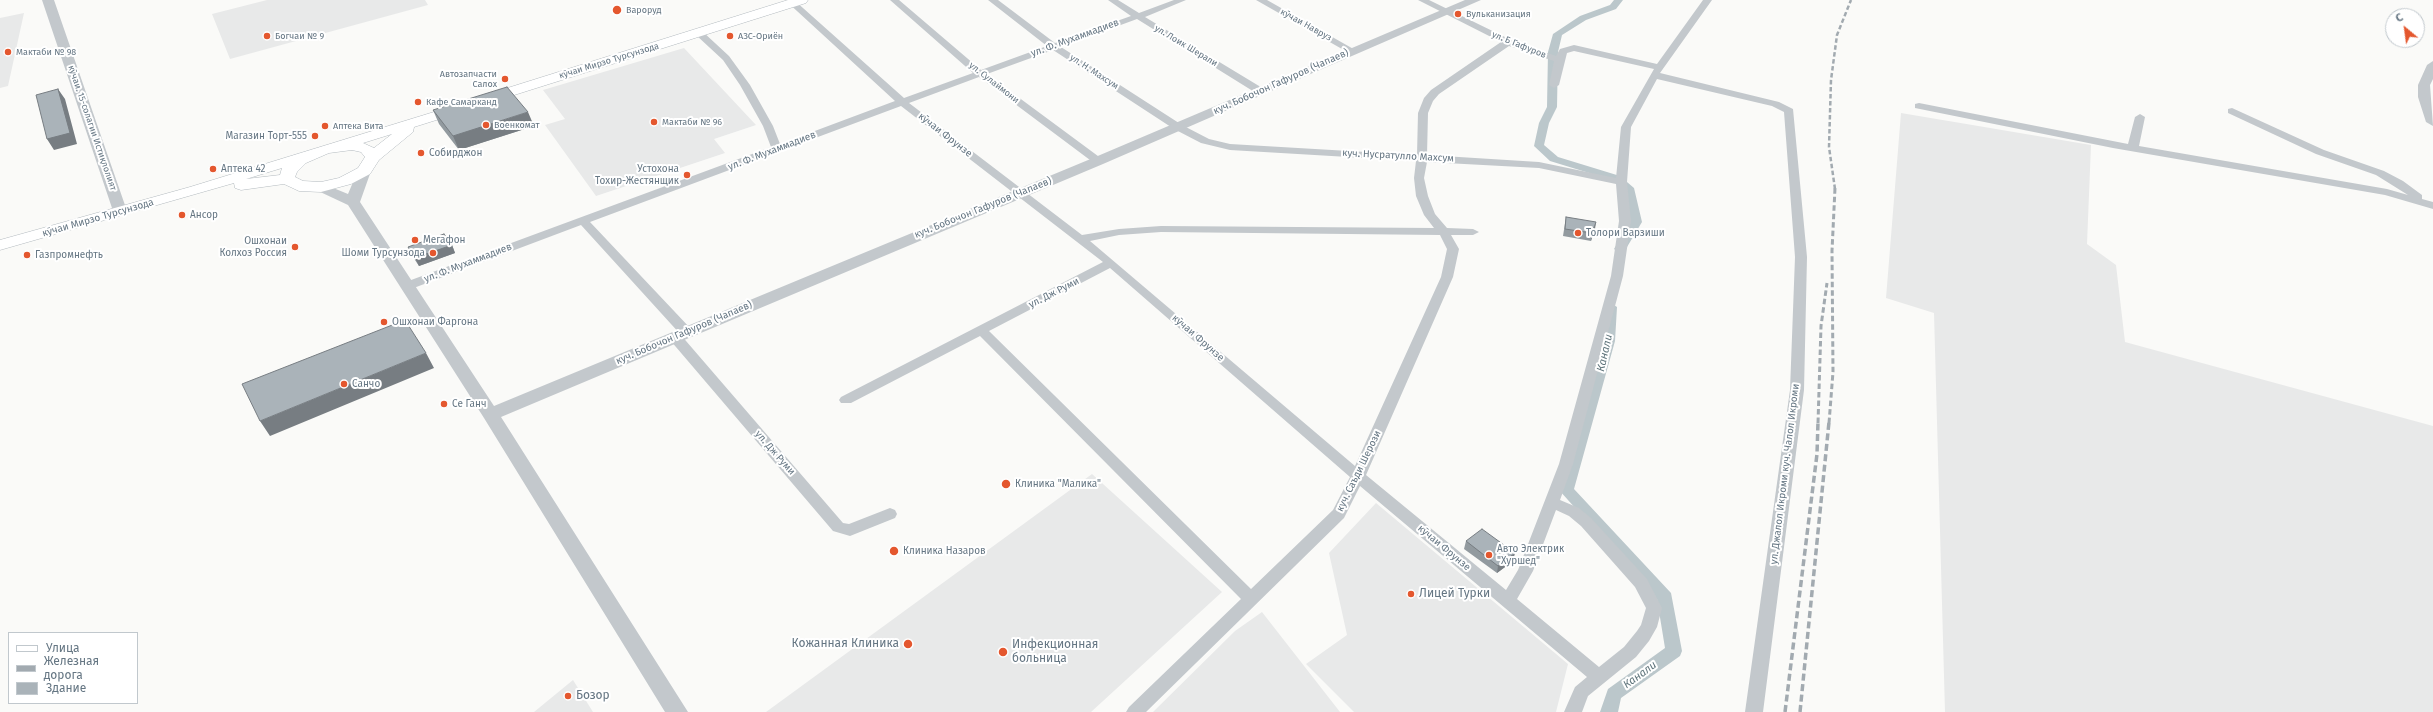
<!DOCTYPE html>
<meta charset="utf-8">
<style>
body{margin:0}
#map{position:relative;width:2433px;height:712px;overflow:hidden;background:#fafaf8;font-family:"Fira Sans",sans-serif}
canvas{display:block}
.legend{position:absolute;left:8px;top:632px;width:130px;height:72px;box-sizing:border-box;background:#fff;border:1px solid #c1c8cd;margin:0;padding:5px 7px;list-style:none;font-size:12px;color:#657683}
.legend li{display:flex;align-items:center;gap:8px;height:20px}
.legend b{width:20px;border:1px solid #c1c8cd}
.north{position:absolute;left:2385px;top:8px;width:40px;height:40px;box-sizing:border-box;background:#fff;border:1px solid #c1c8cd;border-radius:50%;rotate:331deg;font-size:11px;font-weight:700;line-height:16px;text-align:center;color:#657683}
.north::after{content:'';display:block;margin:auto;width:14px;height:18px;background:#e4572e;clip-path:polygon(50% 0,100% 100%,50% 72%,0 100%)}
</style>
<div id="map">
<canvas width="2433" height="712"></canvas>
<ul class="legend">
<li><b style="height:5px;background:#fff"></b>Улица</li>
<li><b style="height:5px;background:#a2aab0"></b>Железная дорога</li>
<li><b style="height:11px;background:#aab3b9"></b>Здание</li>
</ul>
<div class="north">С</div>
</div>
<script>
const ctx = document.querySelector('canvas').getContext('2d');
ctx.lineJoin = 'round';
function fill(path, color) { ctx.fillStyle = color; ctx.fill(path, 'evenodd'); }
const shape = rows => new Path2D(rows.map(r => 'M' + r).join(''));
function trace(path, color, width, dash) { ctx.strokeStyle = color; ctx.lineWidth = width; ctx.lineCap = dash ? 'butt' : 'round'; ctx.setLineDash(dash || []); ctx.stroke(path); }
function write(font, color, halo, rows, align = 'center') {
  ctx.font = font + ' "Fira Sans",sans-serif'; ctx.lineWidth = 4; ctx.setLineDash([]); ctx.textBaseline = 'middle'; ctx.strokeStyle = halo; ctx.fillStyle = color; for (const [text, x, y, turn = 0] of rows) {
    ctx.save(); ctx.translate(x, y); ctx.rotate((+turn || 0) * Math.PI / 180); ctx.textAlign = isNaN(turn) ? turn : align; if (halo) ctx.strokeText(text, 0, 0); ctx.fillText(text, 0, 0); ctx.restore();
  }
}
fill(shape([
 [267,0,425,0,428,5,230,59,212,14],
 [24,13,8,86,0,88,0,18],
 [684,48,756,125,714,139,725,153,596,196,545,125,565,119,543,90],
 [1901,113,2091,145,2087,244,2116,265,2125,342,2433,426,2433,712,1945,712,1934,313,1886,298],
 [1092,474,1222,592,1091,712,766,712],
 [1376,503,1568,664,1556,712,1354,712,1306,664,1347,635,1329,553],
 [1262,612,1340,712,1153,712,1235,631],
 [573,680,593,712,534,712]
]), '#e8e9e9');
fill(shape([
 [1614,0,1623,0,1616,9,1586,20,1562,35,1558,52,1557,107,1549,123,1544,145,1558,157,1620,176,1634,188,1642,222,1624,252,1620,253,1614,249,1630,222,1625,191,1612,180,1550,161,1534,146,1539,123,1547,107,1548,52,1553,34,1580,16,1610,5,1614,0],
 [1611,303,1617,307,1615,341,1574,489,1671,593,1682,651,1680,656,1621,698,1618,712,1600,712,1608,689,1665,648,1657,599,1559,490,1603,341,1605,307,1611,303]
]), '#bbc7cb');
const secondary = shape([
 [788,0,808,0,806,3,492,102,487,103,480,99,482,96,788,0],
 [460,104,467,108,465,111,414,127,413,132,379,160,370,174,351,184,321,192,299,191,284,184,241,190,235,188,234,183,0,250,0,240,190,187,460,104],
 [392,134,374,148,363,143,392,134],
 [352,150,361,152,365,157,358,168,339,178,321,182,303,181,295,177,297,172,306,163,329,153,352,150],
 [282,168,280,175,246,179,282,168]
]);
trace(secondary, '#b3babf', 1);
fill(shape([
 [785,0,794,0,904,98,973,73,890,0,899,0,981,70,1047,46,988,0,998,0,1055,43,1131,16,1108,0,1118,0,1139,13,1174,0,1186,0,1145,17,1264,89,1264,93,1256,93,1137,19,1061,47,1182,125,1209,139,1230,144,1417,155,1418,113,1424,98,1431,90,1501,42,1418,0,1429,0,1511,40,1556,56,1560,49,1574,45,1657,64,1703,0,1712,0,1660,73,1779,102,1793,109,1807,257,1804,390,1763,712,1745,712,1790,390,1795,257,1784,112,1772,106,1657,79,1631,127,1627,182,1631,221,1623,276,1573,464,1560,500,1579,508,1591,518,1647,579,1662,608,1657,627,1649,641,1636,657,1588,696,1582,712,1564,712,1575,687,1587,677,1360,486,1344,518,1146,712,1126,712,1129,707,1241,599,980,336,851,403,841,403,839,400,841,397,1103,262,901,106,590,222,691,329,692,332,691,335,681,335,581,225,411,289,403,289,401,286,403,283,771,147,763,126,740,85,723,60,696,35,696,31,702,31,729,56,750,85,773,126,780,144,895,101,785,0],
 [1509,46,1554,61,1549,85,1554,88,1559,85,1567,53,1574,51,1654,69,1621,127,1616,178,1539,162,1427,155,1428,113,1433,101,1439,94,1509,46],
 [1053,50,1174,129,1201,143,1230,150,1416,161,1414,178,1416,196,1424,215,1434,228,1161,226,1119,229,1082,235,909,103,979,77,1094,163,1102,163,1102,159,987,74,1053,50],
 [1427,162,1539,168,1616,184,1619,221,1611,276,1559,464,1518,570,1506,590,1366,475,1453,277,1459,249,1451,235,1473,235,1479,232,1473,229,1447,228,1435,214,1428,196,1424,178,1427,162],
 [1161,232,1440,235,1447,249,1441,277,1355,466,1090,241,1119,235,1161,232],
 [1110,268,1350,477,1333,510,1251,589,989,331,1110,268],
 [1556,510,1569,516,1581,526,1635,587,1646,608,1641,625,1637,631,1624,647,1599,667,1517,599,1533,571,1556,510],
 [1256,0,1267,0,1357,51,1352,54,1349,53,1256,0],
 [1919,103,2128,144,2135,117,2140,114,2145,117,2139,146,2387,189,2408,195,2376,175,2316,154,2228,113,2228,109,2232,108,2324,150,2384,171,2403,181,2422,195,2422,199,2433,202,2433,209,2385,195,2113,148,1915,108,1915,104,1919,103],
 [675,333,680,334,843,523,849,524,890,508,895,510,897,514,895,518,850,536,833,531,670,340,669,337,675,333]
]), '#c3c8cc');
fill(shape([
 [42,0,54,0,127,211,125,214,120,215,113,211,42,0],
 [1465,0,1481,0,1103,164,501,417,688,712,665,712,484,418,348,205,316,190,314,187,321,183,348,194,359,168,369,168,371,171,360,202,494,406,1093,158,1465,0],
 [2433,61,2433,79,2430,85,2433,126,2426,122,2418,97,2418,85,2427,65,2433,61]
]), '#c3c8cc');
fill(secondary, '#fff');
trace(shape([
 [1835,189,1829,147,1831,80,1837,35,1851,0]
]), '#a2aab0', 2.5, [4.5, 2.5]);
trace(shape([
 [1818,423,1821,326,1827,283],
 [1829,423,1833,372,1832,251,1835,188]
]), '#a2aab0', 3, [5.5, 3]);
trace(shape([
 [1785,712,1817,454,1818,422],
 [1800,712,1829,422]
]), '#a2aab0', 3.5, [7, 3.5]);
fill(shape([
 [433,110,534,126,459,150,439,124],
 [1566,217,1595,229,1591,241,1563,236],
 [452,245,455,253,419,266,411,254,408,247],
 [1466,541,1513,561,1497,573,1464,549]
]), '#929a9f');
fill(shape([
 [58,89,65,99,77,144,54,150,47,139],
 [528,112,534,126,459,150,453,136],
 [1596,222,1595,229,1591,241,1592,233],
 [452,245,455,253,419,266,415,258],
 [426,353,434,368,270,436,260,421],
 [1515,553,1513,561,1497,573,1498,566]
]), '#777d82');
const building = shape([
 [507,87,528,112,453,136,433,110,507,87],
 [58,89,70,133,47,139,36,95,58,89],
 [1566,217,1596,222,1592,233,1565,229,1566,217],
 [444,234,452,245,415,258,408,247,444,234],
 [405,320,426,353,260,421,242,384,405,320],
 [1482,529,1515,553,1498,566,1466,541,1482,529]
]);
fill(building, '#aab3b9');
trace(building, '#777d82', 1);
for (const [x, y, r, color] of [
 [617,10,5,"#e4572e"],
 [1458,14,4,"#e4572e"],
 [267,36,4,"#e4572e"],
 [730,36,4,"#e4572e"],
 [8,52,4,"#e4572e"],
 [505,79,4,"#e4572e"],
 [418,102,4,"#e4572e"],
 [654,122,4,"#e4572e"],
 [486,125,4,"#e4572e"],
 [325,126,4,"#e4572e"],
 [315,136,4,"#e4572e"],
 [421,153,4,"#e4572e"],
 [213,169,4,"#e4572e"],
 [687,175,4,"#e4572e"],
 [182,215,4,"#e4572e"],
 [1578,233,4,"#e4572e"],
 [415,240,4,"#e4572e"],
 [295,247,4,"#e4572e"],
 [433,253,4,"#e4572e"],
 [27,255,4,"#e4572e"],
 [384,322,4,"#e4572e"],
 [344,384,4,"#e4572e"],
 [444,404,4,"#e4572e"],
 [1006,484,5,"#e4572e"],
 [894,551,5,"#e4572e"],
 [1489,555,4,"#e4572e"],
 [1411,594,4,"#e4572e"],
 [908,644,5,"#e4572e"],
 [1003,652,5,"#e4572e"],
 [568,696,4,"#e4572e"]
]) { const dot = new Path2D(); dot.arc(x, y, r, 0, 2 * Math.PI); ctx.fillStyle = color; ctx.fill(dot); trace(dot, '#fff', 1.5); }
write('9px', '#657683', '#fff', [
 ["Вароруд",626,10],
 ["Вульканизация",1466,14],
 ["Богчаи № 9",275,36],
 ["АЗС-Ориён",738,36],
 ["Мактаби № 98",16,52],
 ["Автозапчасти",497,74,"right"],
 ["Салох",497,84,"right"],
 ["Кафе Самарканд",426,102],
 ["Мактаби № 96",662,122],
 ["Военкомат",494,125],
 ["Аптека Вита",333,126]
], 'left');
write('9px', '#657683', '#fff', [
 ["кӯчаи Навруз",1306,25,29],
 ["ул. Б Гафуров",1519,45,22],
 ["ул. Лоик Шерали",1186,46,31],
 ["кӯчаи Мирзо Турсунзода",609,61,-17],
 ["ул. Н. Махсум",1094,72,33],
 ["ул. Сулаймони",994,83,38],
 ["кӯчаи. 15-солагии Истиқлолият",92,128,71]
]);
write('10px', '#657683', '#fff', [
 ["ул. Ф. Мухаммадиев",1075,38,-20],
 ["куч. Бобочон Гафуров (Чапаев)",1281,82,-24],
 ["кӯчаи Фрунзе",945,135,38],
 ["ул. Ф. Мухаммадиев",772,151,-21],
 ["куч. Нусратулло Махсум",1398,156,3],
 ["куч. Бобочон Гафуров (Чапаев)",983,208,-22],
 ["кӯчаи Мирзо Турсунзода",98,218,-16],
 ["ул. Ф. Мухаммадиев",468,263,-21],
 ["ул. Дж Руми",1054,293,-27],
 ["куч. Бобочон Гафуров (Чапаев)",684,333,-23],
 ["кӯчаи Фрунзе",1198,338,41],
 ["ул. Дж Руми",775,453,49],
 ["куч. Саъди Шерози",1359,471,-64],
 ["ул. Джалол Икроми куч. Чалол Икроми",1785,474,-83],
 ["кӯчаи Фрунзе",1444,548,40]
]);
write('10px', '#657683', '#fff', [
 ["Магазин Торт-555",307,136,"right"],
 ["Собирджон",429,153],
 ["Аптека 42",221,169],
 ["Устохона",679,169,"right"],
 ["Тохир-Жестянщик",679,181,"right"],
 ["Ансор",190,215],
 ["Толори Варзиши",1586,233],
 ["Мегафон",423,240],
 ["Ошхонаи",287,241,"right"],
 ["Колхоз Россия",287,253,"right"],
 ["Шоми Турсунзода",425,253,"right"],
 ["Газпромнефть",35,255],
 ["Ошхонаи Фаргона",392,322],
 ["Санчо",352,384],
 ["Се Ганч",452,404],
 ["Клиника \"Малика\"",1015,484],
 ["Авто Электрик",1497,549],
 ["\"Хуршед\"",1497,561],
 ["Клиника Назаров",903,551]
], 'left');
write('italic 11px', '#60757c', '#fff', [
 ["Канали",1605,353,-77],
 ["Канали",1640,675,-36]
]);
write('12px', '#657683', '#fff', [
 ["Лицей Турки",1419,594],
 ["Кожанная Клиника",899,644,"right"],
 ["Инфекционная",1012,645],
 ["больница",1012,659],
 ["Бозор",576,696]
], 'left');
</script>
